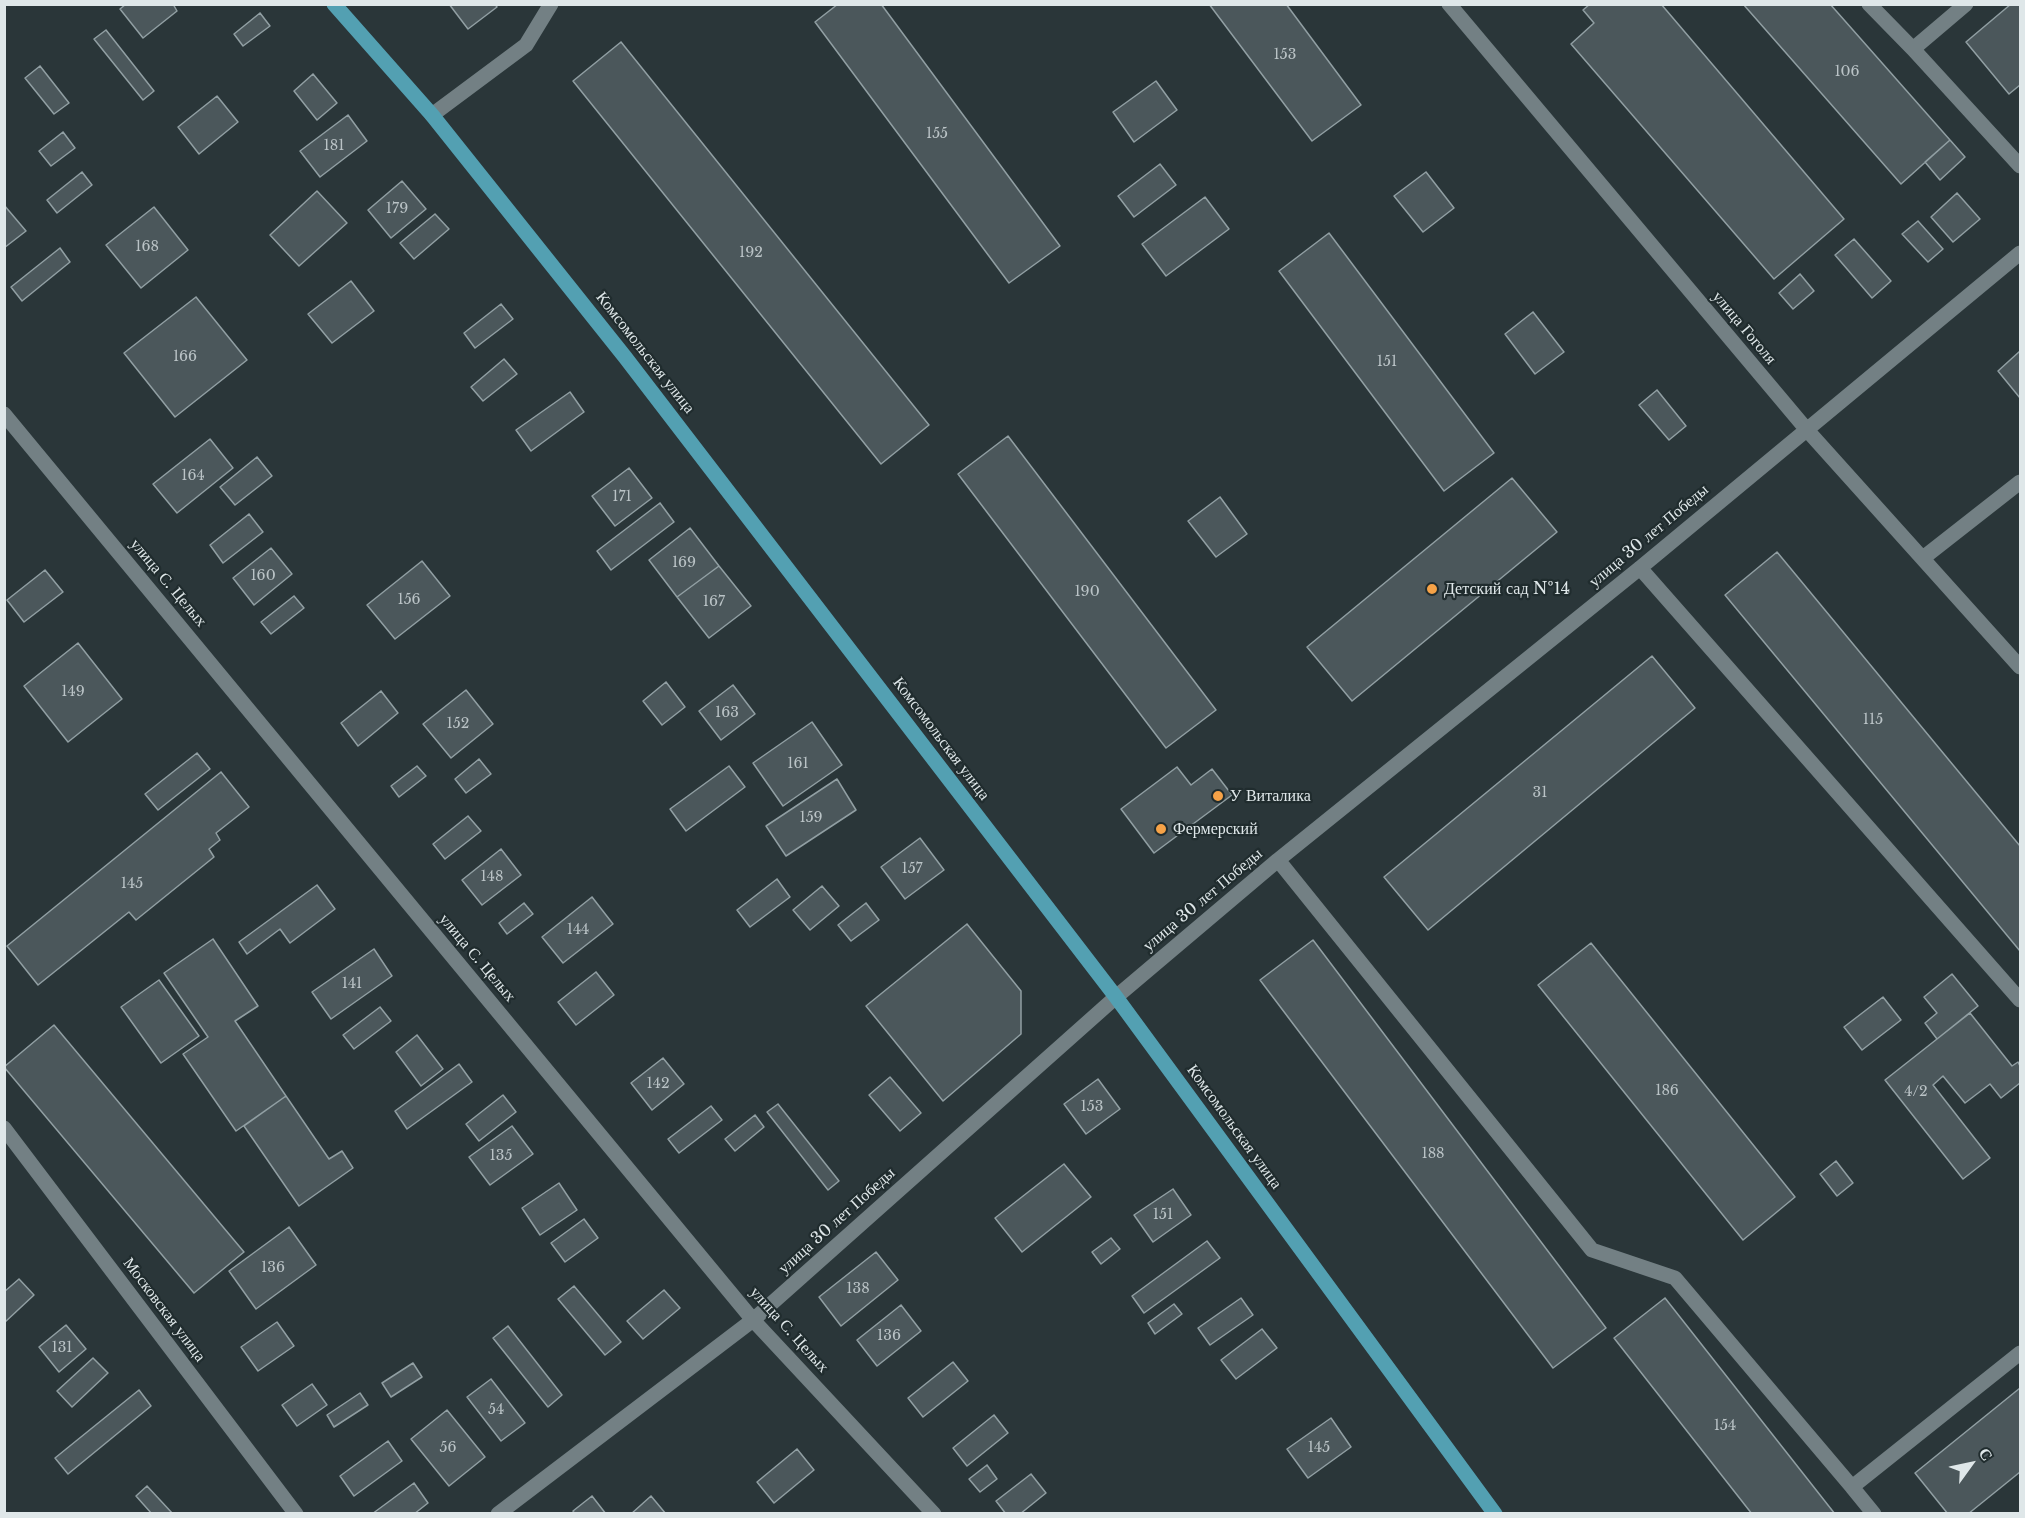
<!DOCTYPE html>
<meta charset="utf-8">
<style>
body{margin:0}
#map{position:relative;width:2025px;height:1518px;overflow:hidden;background:#2a3639;font-family:"Libre Baskerville",serif}
canvas{display:block}
.frame{position:absolute;inset:0;border:6px solid #dfe7e9;pointer-events:none}
.north{position:absolute;left:1941px;top:1434px;width:60px;height:60px;-webkit-text-stroke:4px #202c2e;paint-order:stroke;rotate:57deg;font-size:16px;font-weight:700;line-height:24px;text-align:center;color:#dfe7e9}
.north::after{content:'';display:block;margin:auto;width:21px;height:27px;background:#dfe7e9;clip-path:polygon(50% 0,100% 100%,50% 72%,0 100%)}
</style>
<div id="map">
<canvas width="2025" height="1518"></canvas>
<div class="frame"></div>
<div class="north">С</div>
</div>
<script>
const ctx = document.querySelector('canvas').getContext('2d');
ctx.lineJoin = 'round';
function fill(path, color) { ctx.fillStyle = color; ctx.fill(path, 'evenodd'); }
const shape = rows => new Path2D(rows.map(r => 'M' + r).join(''));
function trace(path, color, width, dash) { ctx.strokeStyle = color; ctx.lineWidth = width; ctx.lineCap = dash ? 'butt' : 'round'; ctx.setLineDash(dash || []); ctx.stroke(path); }
function write(font, color, halo, rows, align = 'center') {
  ctx.font = font + ' "Libre Baskerville",serif'; ctx.lineWidth = 4.5; ctx.setLineDash([]); ctx.textBaseline = 'middle'; ctx.strokeStyle = halo; ctx.fillStyle = color; for (const [text, x, y, turn = 0] of rows) {
    ctx.save(); ctx.translate(x, y); ctx.rotate((+turn || 0) * Math.PI / 180); ctx.textAlign = isNaN(turn) ? turn : align; if (halo) ctx.strokeText(text, 0, 0); ctx.fillText(text, 0, 0); ctx.restore();
  }
}
const building = shape([
 [126,4,173,4,177,11,143,38,120,9,126,4],
 [449,4,495,4,497,7,468,29,449,4],
 [838,4,881,4,1060,246,1009,283,815,22,838,4],
 [1209,4,1286,4,1361,105,1312,141,1209,4],
 [1590,4,1661,4,1844,219,1774,279,1571,44,1594,23,1583,10,1590,4],
 [1743,4,1830,4,1950,140,1901,184,1743,4],
 [2011,4,2020,4,2020,85,2009,94,1966,42,2011,4],
 [260,13,270,26,243,46,234,34,260,13],
 [106,30,154,91,143,100,94,39,106,30],
 [621,42,929,425,881,464,573,81,621,42],
 [40,66,69,103,54,114,25,78,40,66],
 [313,74,337,103,317,120,294,91,313,74],
 [1156,81,1177,110,1134,142,1113,112,1156,81],
 [217,96,238,122,199,154,178,127,217,96],
 [348,115,367,141,320,177,300,151,348,115],
 [63,132,75,148,51,166,39,151,63,132],
 [1950,140,1965,157,1940,180,1925,162,1950,140],
 [1160,164,1176,185,1134,217,1118,196,1160,164],
 [82,172,92,185,57,213,47,200,82,172],
 [1426,172,1454,208,1423,232,1394,196,1426,172],
 [402,181,426,209,391,238,368,210,402,181],
 [317,191,347,223,299,266,270,235,317,191],
 [1957,193,1980,219,1953,242,1931,217,1957,193],
 [1205,197,1229,229,1166,276,1142,244,1205,197],
 [4,205,26,231,4,248,4,205],
 [154,207,188,250,141,288,106,245,154,207],
 [435,214,449,229,414,259,400,243,435,214],
 [1918,221,1943,249,1928,262,1902,234,1918,221],
 [1329,233,1494,453,1444,491,1279,271,1329,233],
 [1854,239,1891,281,1872,298,1835,255,1854,239],
 [60,248,70,262,22,301,11,287,60,248],
 [1800,274,1814,291,1793,309,1779,293,1800,274],
 [351,281,374,311,332,343,308,314,351,281],
 [196,297,247,360,175,417,124,353,196,297],
 [501,304,513,319,475,348,464,333,501,304],
 [1533,312,1564,352,1535,374,1505,334,1533,312],
 [2020,351,2020,398,1998,371,2020,351],
 [504,359,517,374,483,401,471,387,504,359],
 [1657,390,1686,426,1669,440,1639,405,1657,390],
 [570,392,584,412,531,451,516,430,570,392],
 [1008,436,1216,710,1166,748,958,474,1008,436],
 [210,439,233,468,177,513,153,484,210,439],
 [257,457,272,476,235,505,220,487,257,457],
 [629,468,652,498,615,526,592,496,629,468],
 [1512,478,1557,532,1352,701,1307,647,1512,478],
 [1220,497,1247,534,1216,557,1188,521,1220,497],
 [660,503,674,522,611,570,597,551,660,503],
 [249,514,263,532,223,563,210,545,249,514],
 [690,528,719,566,677,597,649,560,690,528],
 [271,548,292,574,254,605,233,578,271,548],
 [1777,552,2020,846,2020,951,1725,595,1777,552],
 [422,561,450,596,395,639,367,605,422,561],
 [719,566,751,606,709,638,677,597,719,566],
 [45,570,63,592,24,622,7,600,45,570],
 [294,596,304,608,271,634,261,622,294,596],
 [78,643,122,699,68,742,24,686,78,643],
 [1652,656,1695,708,1428,930,1384,877,1652,656],
 [666,682,685,707,662,725,643,701,666,682],
 [733,685,755,714,721,740,699,711,733,685],
 [466,690,493,724,451,758,423,724,466,690],
 [381,691,398,713,358,746,341,723,381,691],
 [812,722,842,765,783,806,753,763,812,722],
 [197,753,210,769,158,810,145,794,197,753],
 [479,759,491,774,466,793,455,779,479,759],
 [417,766,426,776,399,797,391,786,417,766],
 [729,766,745,787,686,831,670,809,729,766],
 [1177,767,1191,785,1212,769,1232,795,1154,853,1121,809,1177,767],
 [221,772,249,807,216,833,220,840,209,849,214,857,136,920,129,912,38,985,7,946,221,772],
 [837,779,856,810,786,856,766,826,837,779],
 [468,816,481,831,445,859,433,844,468,816],
 [920,838,944,870,905,899,881,867,920,838],
 [501,849,521,875,482,905,462,880,501,849],
 [777,879,790,897,750,927,737,910,777,879],
 [317,885,335,909,290,943,280,929,247,954,239,942,317,885],
 [822,886,839,906,810,930,793,910,822,886],
 [592,897,613,924,563,963,542,937,592,897],
 [524,903,533,914,507,934,499,923,524,903],
 [866,903,879,920,851,941,838,925,866,903],
 [967,924,1021,991,1021,1034,943,1101,866,1006,967,924],
 [213,939,258,1006,235,1021,286,1096,236,1131,183,1054,208,1037,164,973,213,939],
 [1313,940,1606,1328,1553,1368,1260,980,1313,940],
 [1591,943,1795,1197,1743,1240,1538,985,1591,943],
 [374,949,392,976,331,1019,312,992,374,949],
 [596,972,614,995,576,1025,558,1002,596,972],
 [1952,974,1978,1006,1937,1039,1925,1023,1937,1013,1924,997,1952,974],
 [159,980,199,1036,161,1063,121,1007,159,980],
 [1883,997,1901,1020,1862,1050,1844,1027,1883,997],
 [380,1007,391,1021,354,1049,343,1035,380,1007],
 [1970,1013,2012,1066,2018,1062,2020,1066,2020,1083,2001,1098,1990,1084,1965,1103,1943,1076,1933,1085,1990,1158,1963,1179,1885,1080,1970,1013],
 [54,1025,244,1252,194,1293,4,1067,54,1025],
 [417,1035,443,1069,421,1086,396,1052,417,1035],
 [663,1058,684,1084,652,1110,631,1083,663,1058],
 [459,1064,472,1082,407,1129,395,1111,459,1064],
 [890,1077,921,1113,900,1131,869,1095,890,1077],
 [1098,1079,1120,1109,1086,1134,1064,1104,1098,1079],
 [503,1095,516,1112,479,1141,466,1124,503,1095],
 [286,1096,329,1159,342,1151,353,1168,299,1206,244,1126,286,1096],
 [778,1104,839,1181,828,1190,767,1112,778,1104],
 [711,1106,722,1120,679,1153,668,1139,711,1106],
 [755,1115,764,1127,735,1151,725,1139,755,1115],
 [512,1126,533,1154,490,1185,469,1157,512,1126],
 [1836,1161,1853,1183,1837,1196,1820,1174,1836,1161],
 [1064,1164,1091,1197,1022,1252,995,1218,1064,1164],
 [559,1183,577,1210,540,1235,522,1208,559,1183],
 [1173,1189,1191,1215,1153,1242,1134,1215,1173,1189],
 [584,1219,598,1238,565,1262,551,1243,584,1219],
 [289,1227,316,1265,256,1309,229,1271,289,1227],
 [1111,1238,1120,1249,1101,1264,1092,1252,1111,1238],
 [1207,1241,1220,1258,1144,1313,1132,1296,1207,1241],
 [876,1252,898,1280,841,1326,819,1297,876,1252],
 [19,1279,34,1295,4,1323,4,1292,19,1279],
 [574,1286,621,1342,605,1355,558,1299,574,1286],
 [664,1290,680,1308,643,1339,627,1321,664,1290],
 [1241,1298,1253,1315,1210,1345,1198,1328,1241,1298],
 [1665,1298,1835,1514,1752,1514,1614,1338,1665,1298],
 [1174,1304,1182,1314,1155,1334,1148,1323,1174,1304],
 [901,1305,921,1331,877,1366,857,1340,901,1305],
 [277,1322,294,1346,258,1371,241,1347,277,1322],
 [66,1325,86,1349,59,1372,39,1347,66,1325],
 [508,1326,562,1395,548,1407,493,1338,508,1326],
 [1262,1329,1277,1348,1236,1379,1221,1360,1262,1329],
 [93,1358,108,1373,72,1407,57,1391,93,1358],
 [953,1362,968,1381,923,1417,908,1398,953,1362],
 [413,1363,422,1377,391,1397,382,1383,413,1363],
 [491,1379,525,1423,501,1441,467,1397,491,1379],
 [312,1384,327,1405,297,1426,282,1405,312,1384],
 [2020,1388,2020,1472,1968,1514,1948,1514,1915,1473,2020,1388],
 [139,1390,151,1406,68,1474,55,1458,139,1390],
 [360,1393,368,1405,334,1427,327,1415,360,1393],
 [447,1410,485,1457,449,1486,411,1439,447,1410],
 [994,1415,1008,1433,967,1466,953,1448,994,1415],
 [1331,1418,1351,1447,1308,1478,1287,1449,1331,1418],
 [388,1441,402,1461,354,1496,340,1476,388,1441],
 [797,1449,814,1470,774,1503,757,1482,797,1449],
 [987,1465,997,1479,980,1492,969,1479,987,1465],
 [1031,1474,1046,1493,1020,1514,1006,1514,996,1501,1031,1474],
 [414,1483,428,1503,414,1514,372,1514,414,1483],
 [147,1486,173,1514,152,1514,136,1496,147,1486],
 [592,1496,606,1514,575,1514,573,1511,592,1496],
 [651,1496,666,1514,631,1514,651,1496]
]);
fill(building, '#4b575b');
trace(building, '#919fa3', 1.5);
trace(shape([
 [1449,4,1807,430,2020,667],
 [1869,4,1913,49,2020,166],
 [1913,49,1966,4],
 [432,115,526,45,551,4],
 [4,414,753,1320,934,1514],
 [1923,558,2020,482],
 [1640,568,2020,1000],
 [1278,860,1592,1250,1675,1278,1852,1487,2020,1353],
 [4,1128,296,1514],
 [1852,1487,1874,1514],
 [498,1514,753,1320,1116,997,1278,860,1640,568,2020,253]
]), '#738084', 15);
trace(shape([
 [334,4,432,115,625,357,1116,997,1495,1514]
]), '#53a0b2', 15);
for (const [x, y, r, color] of [
 [1432,589,6,"#f6a247"],
 [1218,796,6,"#f6a247"],
 [1161,829,6,"#f6a247"]
]) { const dot = new Path2D(); dot.arc(x, y, r, 0, 2 * Math.PI); ctx.fillStyle = color; ctx.fill(dot); trace(dot, '#202c2e', 2); }
write('14px', '#bac3c6', null, [
 ["153",1285,55],
 ["106",1847,72],
 ["155",937,134],
 ["181",334,146],
 ["179",397,209],
 ["168",147,247],
 ["192",751,253],
 ["166",185,357],
 ["151",1387,362],
 ["164",193,476],
 ["171",622,497],
 ["169",684,563],
 ["160",263,576],
 ["190",1087,592],
 ["156",409,600],
 ["167",714,602],
 ["149",73,692],
 ["163",727,713],
 ["115",1873,720],
 ["152",458,724],
 ["161",798,764],
 ["31",1540,793],
 ["159",811,818],
 ["157",912,869],
 ["148",492,877],
 ["145",132,884],
 ["144",578,930],
 ["141",352,984],
 ["142",658,1084],
 ["186",1667,1091],
 ["4/2",1916,1092],
 ["153",1092,1107],
 ["188",1433,1154],
 ["135",501,1156],
 ["151",1163,1215],
 ["136",273,1268],
 ["138",858,1289],
 ["136",889,1336],
 ["131",62,1348],
 ["54",496,1410],
 ["154",1725,1426],
 ["56",448,1448],
 ["145",1319,1448]
]);
write('16px', '#dfe7e9', '#202c2e', [
 ["улица Гоголя",1744,328,50],
 ["Комсомольская улица",645,353,52],
 ["улица 30 лет Победы",1649,536,-40],
 ["улица С. Целых",168,583,50],
 ["Комсомольская улица",941,739,53],
 ["улица 30 лет Победы",1203,900,-40],
 ["улица С. Целых",477,958,50],
 ["Комсомольская улица",1234,1127,54],
 ["улица 30 лет Победы",837,1221,-42],
 ["Московская улица",164,1310,53],
 ["улица С. Целых",789,1330,48]
]);
write('16px', '#dfe7e9', '#202c2e', [
 ["Детский сад №14",1444,589],
 ["У Виталика",1230,796],
 ["Фермерский",1173,829]
], 'left');
</script>
